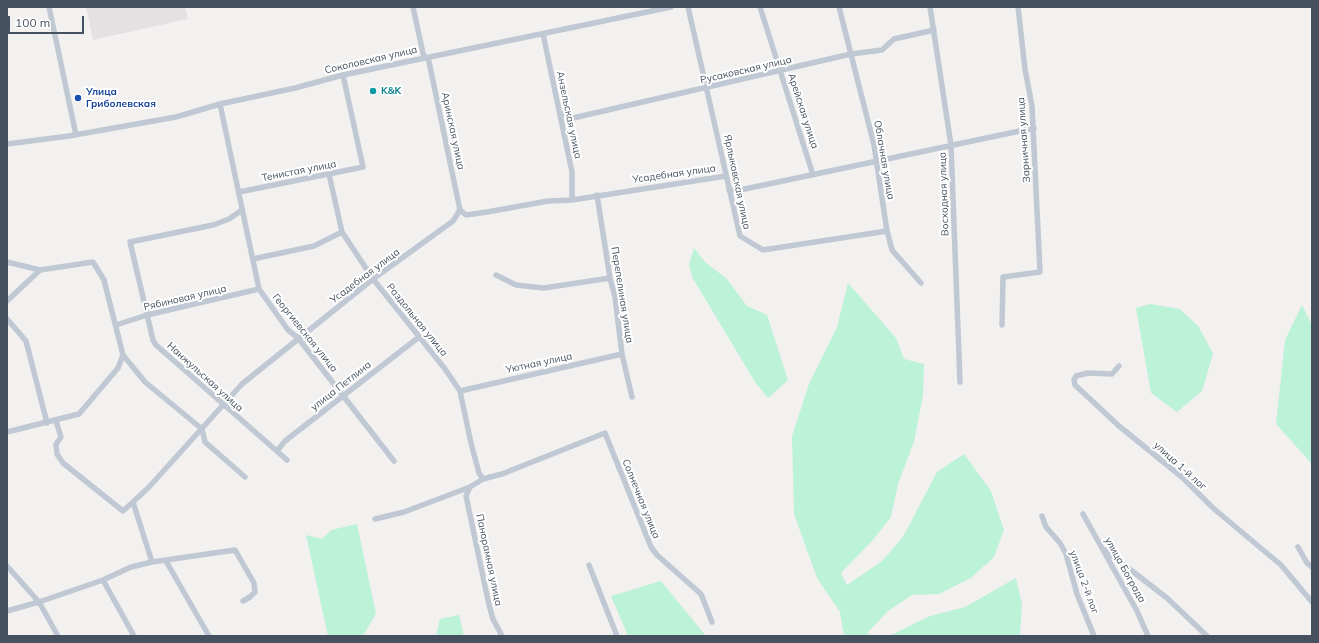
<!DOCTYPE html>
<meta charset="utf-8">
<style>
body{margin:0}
#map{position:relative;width:1319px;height:643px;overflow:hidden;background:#f3f0f0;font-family:Mulish,sans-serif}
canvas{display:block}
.frame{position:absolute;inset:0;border:8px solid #46515f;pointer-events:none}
.scale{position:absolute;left:8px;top:16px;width:76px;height:18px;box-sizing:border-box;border:2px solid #46515f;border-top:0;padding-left:5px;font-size:12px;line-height:14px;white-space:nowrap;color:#46515f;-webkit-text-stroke:3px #fff;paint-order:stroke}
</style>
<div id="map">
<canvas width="1319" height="643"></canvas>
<div class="frame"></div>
<div class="scale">100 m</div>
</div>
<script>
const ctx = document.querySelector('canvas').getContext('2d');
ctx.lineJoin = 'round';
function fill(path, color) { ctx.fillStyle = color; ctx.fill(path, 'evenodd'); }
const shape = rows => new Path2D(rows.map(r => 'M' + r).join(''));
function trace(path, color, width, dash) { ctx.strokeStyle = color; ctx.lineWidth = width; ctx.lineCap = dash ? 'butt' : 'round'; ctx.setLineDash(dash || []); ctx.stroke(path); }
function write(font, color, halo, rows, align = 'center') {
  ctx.font = font + ' Mulish,sans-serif'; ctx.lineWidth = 4; ctx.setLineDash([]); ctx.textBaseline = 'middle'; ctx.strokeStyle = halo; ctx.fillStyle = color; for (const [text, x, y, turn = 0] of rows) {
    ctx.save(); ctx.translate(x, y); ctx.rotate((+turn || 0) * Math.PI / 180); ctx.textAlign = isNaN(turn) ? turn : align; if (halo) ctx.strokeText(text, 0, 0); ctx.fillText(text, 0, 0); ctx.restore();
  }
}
fill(shape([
 [86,7,185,7,188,19,93,40]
]), '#e4e1e2');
fill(shape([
 [694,248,705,262,727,279,747,306,767,315,788,380,768,398,755,382,692,277,689,264],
 [848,283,896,338,904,359,924,364,923,395,914,442,898,484,891,517,872,541,841,573,847,585,882,561,903,537,937,472,964,454,991,491,1004,530,994,557,971,578,939,594,912,595,888,611,868,632,869,636,844,636,840,612,817,578,794,514,792,436,809,384,837,327],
 [1150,304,1180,309,1199,327,1213,354,1202,391,1177,412,1151,393,1136,308],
 [1302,305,1312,325,1312,464,1276,424,1285,340],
 [357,524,376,614,363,636,328,636,306,535,322,539,331,530],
 [1016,578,1022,604,1020,636,889,636,930,616,965,607],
 [661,581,706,636,628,636,611,596],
 [459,615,464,636,436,636,440,619]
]), '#bcf2d7');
trace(shape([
 [49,7,76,135],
 [413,7,424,58],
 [688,7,740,236,763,250,887,231],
 [760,7,813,175],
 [839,7,874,145,887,231,892,250,921,283],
 [930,7,951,145,960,382],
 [543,34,572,172,572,200],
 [428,57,460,210],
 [220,104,259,289,288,330,298,338,394,461],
 [560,113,573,118,851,54,882,50,894,39,934,30],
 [7,144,69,136,176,117,220,104,295,88,343,75,671,7],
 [329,174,342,232,373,279,445,369,460,391,471,443,479,473,483,479],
 [729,190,740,190,1034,128],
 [239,192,363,167,343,75],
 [597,195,610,278,615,297,622,354,632,397],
 [242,210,229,219,213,225,130,242,153,340,156,345,287,460],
 [460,210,466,215,487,212,548,201,572,200,726,176],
 [253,259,314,246,342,232],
 [7,262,40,270,93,262,104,280,123,355,145,382,202,429,205,442,245,477],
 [496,275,516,285,544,288,610,278],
 [7,301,40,270],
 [7,319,26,341,47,423],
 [116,325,147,315,259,289],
 [1002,325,1003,277,1040,272,1032,106,1025,69,1018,7],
 [1119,366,1112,374,1088,373,1076,376,1074,380,1075,385,1119,426,1183,478,1213,508,1281,565,1312,602],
 [460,391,622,354],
 [56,421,61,437,56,444,57,454,63,463,123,511,133,502],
 [7,432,79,414,118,368,123,355],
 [277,451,285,441,419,337],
 [470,487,466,496,489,605,493,619,502,636],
 [1083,514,1137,611,1148,636],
 [1042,516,1046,527,1060,543,1066,554,1077,594,1094,636],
 [375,519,404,512,470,487,483,479,502,474,605,433,651,547,657,555,701,594,712,622],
 [1298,547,1307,563,1312,567],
 [1105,550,1167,598,1207,636],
 [166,561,209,636],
 [152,562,133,502,149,487,242,384,373,279,453,221,460,210],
 [589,565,617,636],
 [7,566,39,602,7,611],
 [103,580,134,636],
 [58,636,39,602,103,580,131,567,152,562,235,550,254,583,255,592,250,597,243,601]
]), '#c0c8d3', 5.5);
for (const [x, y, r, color] of [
 [373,91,4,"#0f9aa8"],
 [78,98,4,"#1a4fb4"]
]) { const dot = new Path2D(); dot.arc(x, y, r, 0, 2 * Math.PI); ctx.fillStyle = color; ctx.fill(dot); trace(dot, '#fff', 1.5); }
write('10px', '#46515f', '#fff', [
 ["Соколовская улица",371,60,-13],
 ["Русаковская улица",746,70,-13],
 ["Арейская улица",803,111,72],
 ["Анзельская улица",569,115,78],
 ["Аринская улица",453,131,78],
 ["Зарничная улица",1024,140,-94],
 ["Облачная улица",884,160,80],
 ["Тенистая улица",299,171,-11],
 ["Усадебная улица",674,174,-8],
 ["Ярлыковская улица",737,182,78],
 ["Восходная улица",944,194,-92],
 ["Усадебная улица",365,276,-37],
 ["Перепелиная улица",622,295,81],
 ["Рябиновая улица",185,298,-13],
 ["Раздольная улица",417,320,51],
 ["Георгиевская улица",305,333,51],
 ["Уютная улица",539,363,-12],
 ["Нанжульская улица",205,377,42],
 ["улица Петлина",341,386,-38],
 ["улица 1-й лог",1180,466,42],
 ["Солнечная улица",641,499,68],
 ["Панорамная улица",489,560,78],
 ["улица Бограда",1125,570,61],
 ["улица 2-й лог",1084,582,70]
]);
write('bold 10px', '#0d838f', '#fff', [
 ["K&K",381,91]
], 'left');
write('bold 10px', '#164399', '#fff', [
 ["Улица",86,92],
 ["Гриболевская",86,104]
], 'left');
</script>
